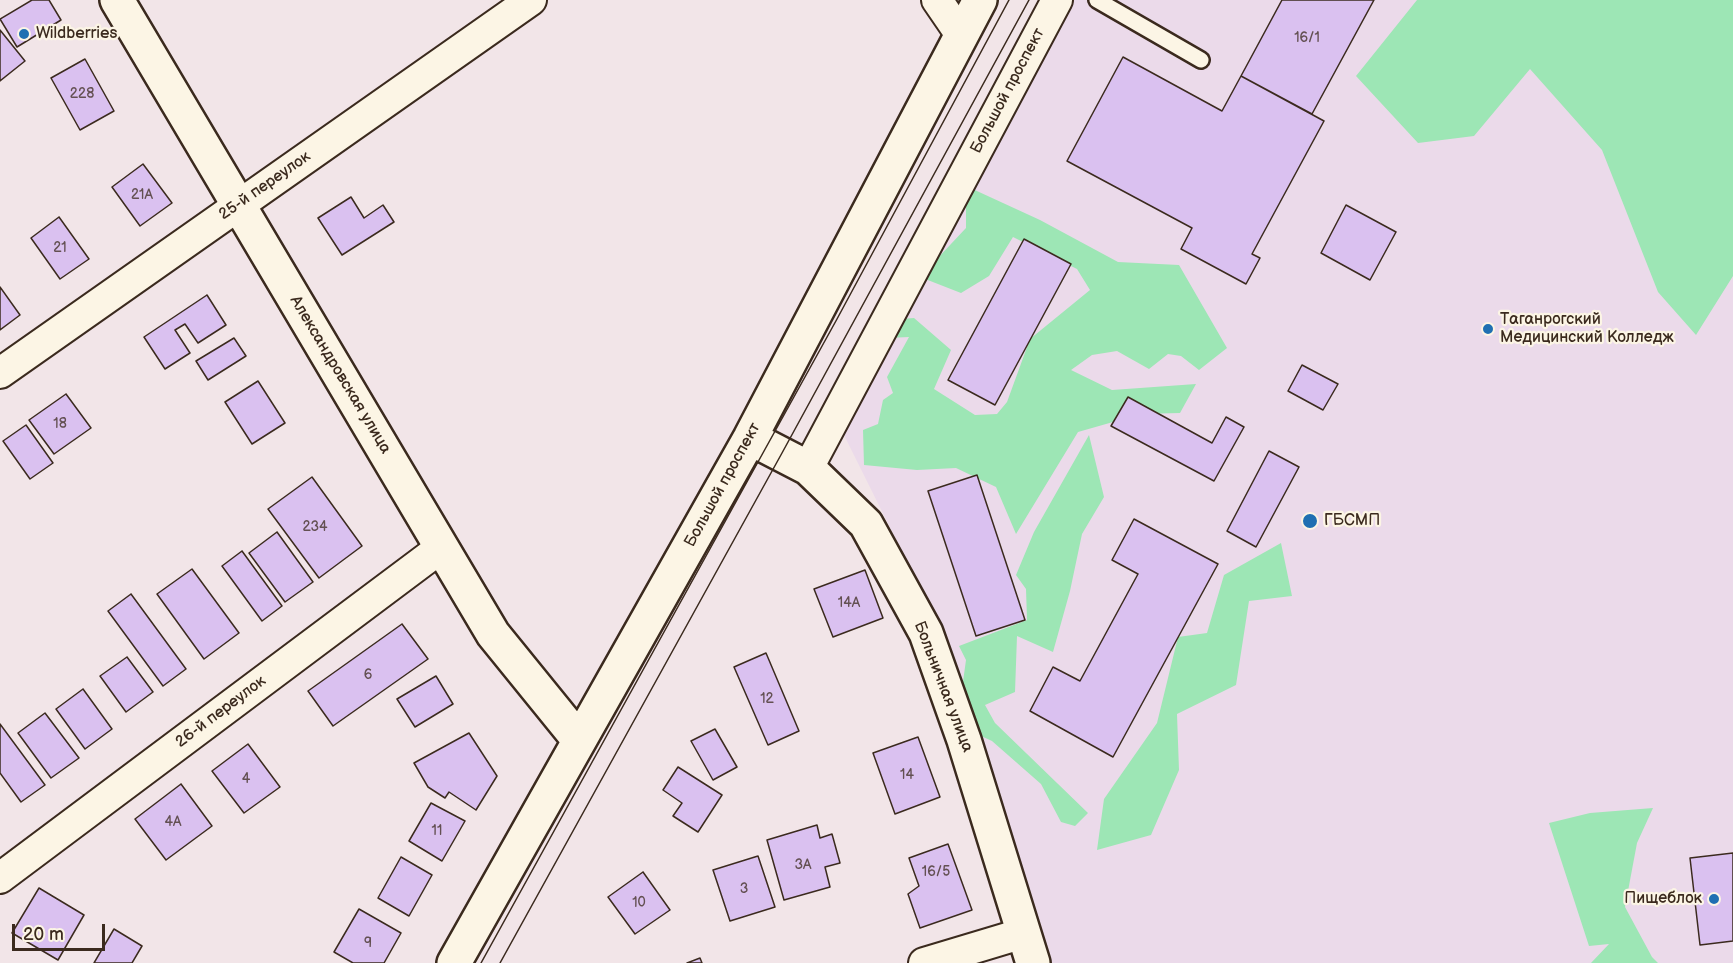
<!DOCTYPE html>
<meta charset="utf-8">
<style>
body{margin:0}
#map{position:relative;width:1733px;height:963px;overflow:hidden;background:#f2e5e8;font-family:"Balsamiq Sans",sans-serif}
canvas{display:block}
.scale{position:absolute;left:12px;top:924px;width:93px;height:27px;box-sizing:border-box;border:3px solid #3b2a1e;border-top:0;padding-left:8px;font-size:18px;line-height:21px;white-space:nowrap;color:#3b2a1e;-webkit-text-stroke:4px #fcf5e5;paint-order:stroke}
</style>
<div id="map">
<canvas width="1733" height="963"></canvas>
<div class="scale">20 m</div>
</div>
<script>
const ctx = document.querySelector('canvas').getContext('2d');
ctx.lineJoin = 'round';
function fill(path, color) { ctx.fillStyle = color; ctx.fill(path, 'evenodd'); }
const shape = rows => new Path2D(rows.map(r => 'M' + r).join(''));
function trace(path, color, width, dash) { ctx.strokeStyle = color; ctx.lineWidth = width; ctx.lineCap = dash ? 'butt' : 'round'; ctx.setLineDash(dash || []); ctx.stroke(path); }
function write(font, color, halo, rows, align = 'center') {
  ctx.font = font + ' "Balsamiq Sans",sans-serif'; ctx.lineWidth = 4.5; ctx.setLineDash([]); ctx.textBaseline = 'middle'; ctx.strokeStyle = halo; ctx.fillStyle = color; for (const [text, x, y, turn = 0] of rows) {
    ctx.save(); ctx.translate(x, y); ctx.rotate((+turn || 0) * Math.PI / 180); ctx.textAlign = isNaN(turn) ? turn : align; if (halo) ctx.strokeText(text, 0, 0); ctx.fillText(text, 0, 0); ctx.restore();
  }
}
fill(shape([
 [1060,0,1733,0,1733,963,1050,963,936,620,837,421]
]), '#ebdaea');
fill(shape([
 [1417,0,1733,0,1733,276,1696,335,1658,292,1602,150,1530,69,1474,136,1418,143,1356,76],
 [966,186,1040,220,1118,262,1179,265,1227,348,1199,370,1181,356,1168,354,1149,369,1117,351,1092,355,1071,370,1112,390,1196,384,1180,413,1141,414,1078,432,1016,534,996,487,956,468,917,470,864,465,863,430,878,424,883,400,893,393,887,377,909,337,887,338,901,319,914,318,951,350,934,389,975,415,997,414,1007,402,1030,339,1090,290,1077,269,1013,237,989,276,961,293,920,277,966,228],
 [1089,435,1104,497,1082,534,1070,591,1053,652,1017,636,1015,692,985,705,995,723,1088,813,1075,826,1061,822,1041,784,992,741,957,725,966,660,959,646,1027,620,1026,589,1016,575,1034,532],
 [1281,543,1292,596,1249,601,1236,685,1177,714,1179,770,1151,835,1097,850,1104,799,1157,723,1178,637,1207,633,1224,575],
 [1653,808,1637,843,1625,907,1652,957,1658,963,1591,963,1609,944,1589,946,1549,823,1590,813]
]), '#9de6b5');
const building = shape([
 [32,0,49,0,61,20,17,47,0,19,32,0],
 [1282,0,1374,0,1312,114,1241,76,1282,0],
 [0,30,25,61,0,81,0,30],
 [1123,57,1222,111,1241,76,1324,121,1252,254,1260,258,1246,284,1181,249,1192,228,1067,161,1123,57],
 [85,59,114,111,80,130,51,78,85,59],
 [143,164,172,203,140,226,112,187,143,164],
 [351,197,364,218,383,205,394,222,342,255,318,218,351,197],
 [1346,205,1396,232,1370,280,1321,253,1346,205],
 [59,217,89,259,60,279,31,238,59,217],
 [1024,239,1071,264,995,405,948,380,1024,239],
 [0,287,20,315,0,330,0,287],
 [207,295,226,325,198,343,185,324,175,330,190,353,165,369,144,337,207,295],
 [234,338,246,356,208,380,196,361,234,338],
 [1302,365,1338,384,1323,410,1288,391,1302,365],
 [258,381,285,423,252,444,225,402,258,381],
 [66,394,91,428,54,454,29,420,66,394],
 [1128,397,1212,443,1226,417,1244,427,1214,481,1111,426,1128,397],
 [26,425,53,463,30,479,3,441,26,425],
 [1269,451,1299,467,1256,547,1227,531,1269,451],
 [977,475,1025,620,976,636,928,491,977,475],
 [312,477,362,546,319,578,268,509,312,477],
 [1134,519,1218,564,1113,757,1030,711,1053,667,1080,681,1138,574,1112,560,1134,519],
 [277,532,313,582,285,602,249,553,277,532],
 [242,551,282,606,262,621,222,566,242,551],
 [192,569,239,633,204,659,157,594,192,569],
 [865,570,883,618,833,637,814,589,865,570],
 [131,594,186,669,163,686,108,611,131,594],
 [402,624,428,659,333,726,308,691,402,624],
 [766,653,799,731,768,745,734,667,766,653],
 [127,657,153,692,126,712,100,676,127,657],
 [436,676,453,704,415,727,397,699,436,676],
 [83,689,112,729,85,749,56,709,83,689],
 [45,713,79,758,51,778,18,733,45,713],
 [0,724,45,785,21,802,0,773,0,724],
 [715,729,737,767,713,780,691,741,715,729],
 [469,733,497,776,476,810,449,792,445,798,428,787,414,763,469,733],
 [918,737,940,797,895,814,873,753,918,737],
 [248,744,280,787,244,813,212,771,248,744],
 [678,767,722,795,698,832,673,816,682,803,663,790,678,767],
 [181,784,212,826,166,860,135,819,181,784],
 [431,803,465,821,442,861,409,841,431,803],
 [817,825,820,838,832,834,840,863,825,867,830,887,784,900,767,840,817,825],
 [948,844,972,910,920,928,908,894,919,886,909,858,948,844],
 [1733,853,1733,941,1700,945,1690,858,1733,853],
 [758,856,775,907,730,921,713,870,758,856],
 [401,857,432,875,409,916,378,898,401,857],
 [643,872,670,910,635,934,608,897,643,872],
 [39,888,84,915,58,960,12,933,39,888],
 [359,909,401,933,384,963,353,963,334,952,359,909],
 [114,929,142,946,132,963,94,963,114,929],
 [700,958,702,963,687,963,700,958]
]);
fill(building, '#dac1f0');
trace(building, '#3b2a1e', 1.5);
const lane = shape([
 [1097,0,1201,60]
]);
const street = shape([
 [937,0,961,35],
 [0,373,531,0],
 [808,468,1057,0],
 [0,878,442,547],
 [924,963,1024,933]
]);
const secondary = shape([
 [117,0,493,634,579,740],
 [750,438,808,468,866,524,926,633,964,740,1033,963],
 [454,963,750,438,980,0]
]);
trace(lane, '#3b2a1e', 20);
trace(street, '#3b2a1e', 34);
trace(secondary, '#3b2a1e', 38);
trace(lane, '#fcf5e5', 15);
trace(street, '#fcf5e5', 30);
trace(secondary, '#fcf5e5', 33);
trace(shape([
 [481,963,837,319,1009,0],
 [500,963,782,453,1029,0]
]), '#3b2a1e', 1.5);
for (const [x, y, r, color] of [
 [24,34,6,"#1f6fb2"],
 [1488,329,6,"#1f6fb2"],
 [1310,521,8,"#1f6fb2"],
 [1714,899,6,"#1f6fb2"]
]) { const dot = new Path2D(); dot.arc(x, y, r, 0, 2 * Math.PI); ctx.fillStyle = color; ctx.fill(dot); trace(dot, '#fcf5e5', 2); }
write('14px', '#635052', null, [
 ["16/1",1307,38],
 ["228",82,94],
 ["21А",142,195],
 ["21",60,248],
 ["18",60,424],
 ["234",315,527],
 ["14А",849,603],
 ["6",368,675],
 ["12",767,699],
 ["14",907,775],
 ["4",246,779],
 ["4А",173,822],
 ["11",437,831],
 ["3А",803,865],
 ["16/5",936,872],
 ["3",744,889],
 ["10",639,903],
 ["9",368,943]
]);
write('16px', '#3b2a1e', '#fcf5e5', [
 ["Wildberries",36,34],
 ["Таганрогский",1500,320],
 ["Медицинский Колледж",1500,338],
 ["ГБСМП",1324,521],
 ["Пищеблок",1702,899,"right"]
], 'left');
write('16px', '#3b2a1e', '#fcf5e5', [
 ["Большой проспект",1008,91,-62],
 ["25-й переулок",265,186,-35],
 ["Александровская улица",340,375,59],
 ["Большой проспект",723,485,-61],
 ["Больничная улица",943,687,69],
 ["26-й переулок",221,712,-37]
]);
</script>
